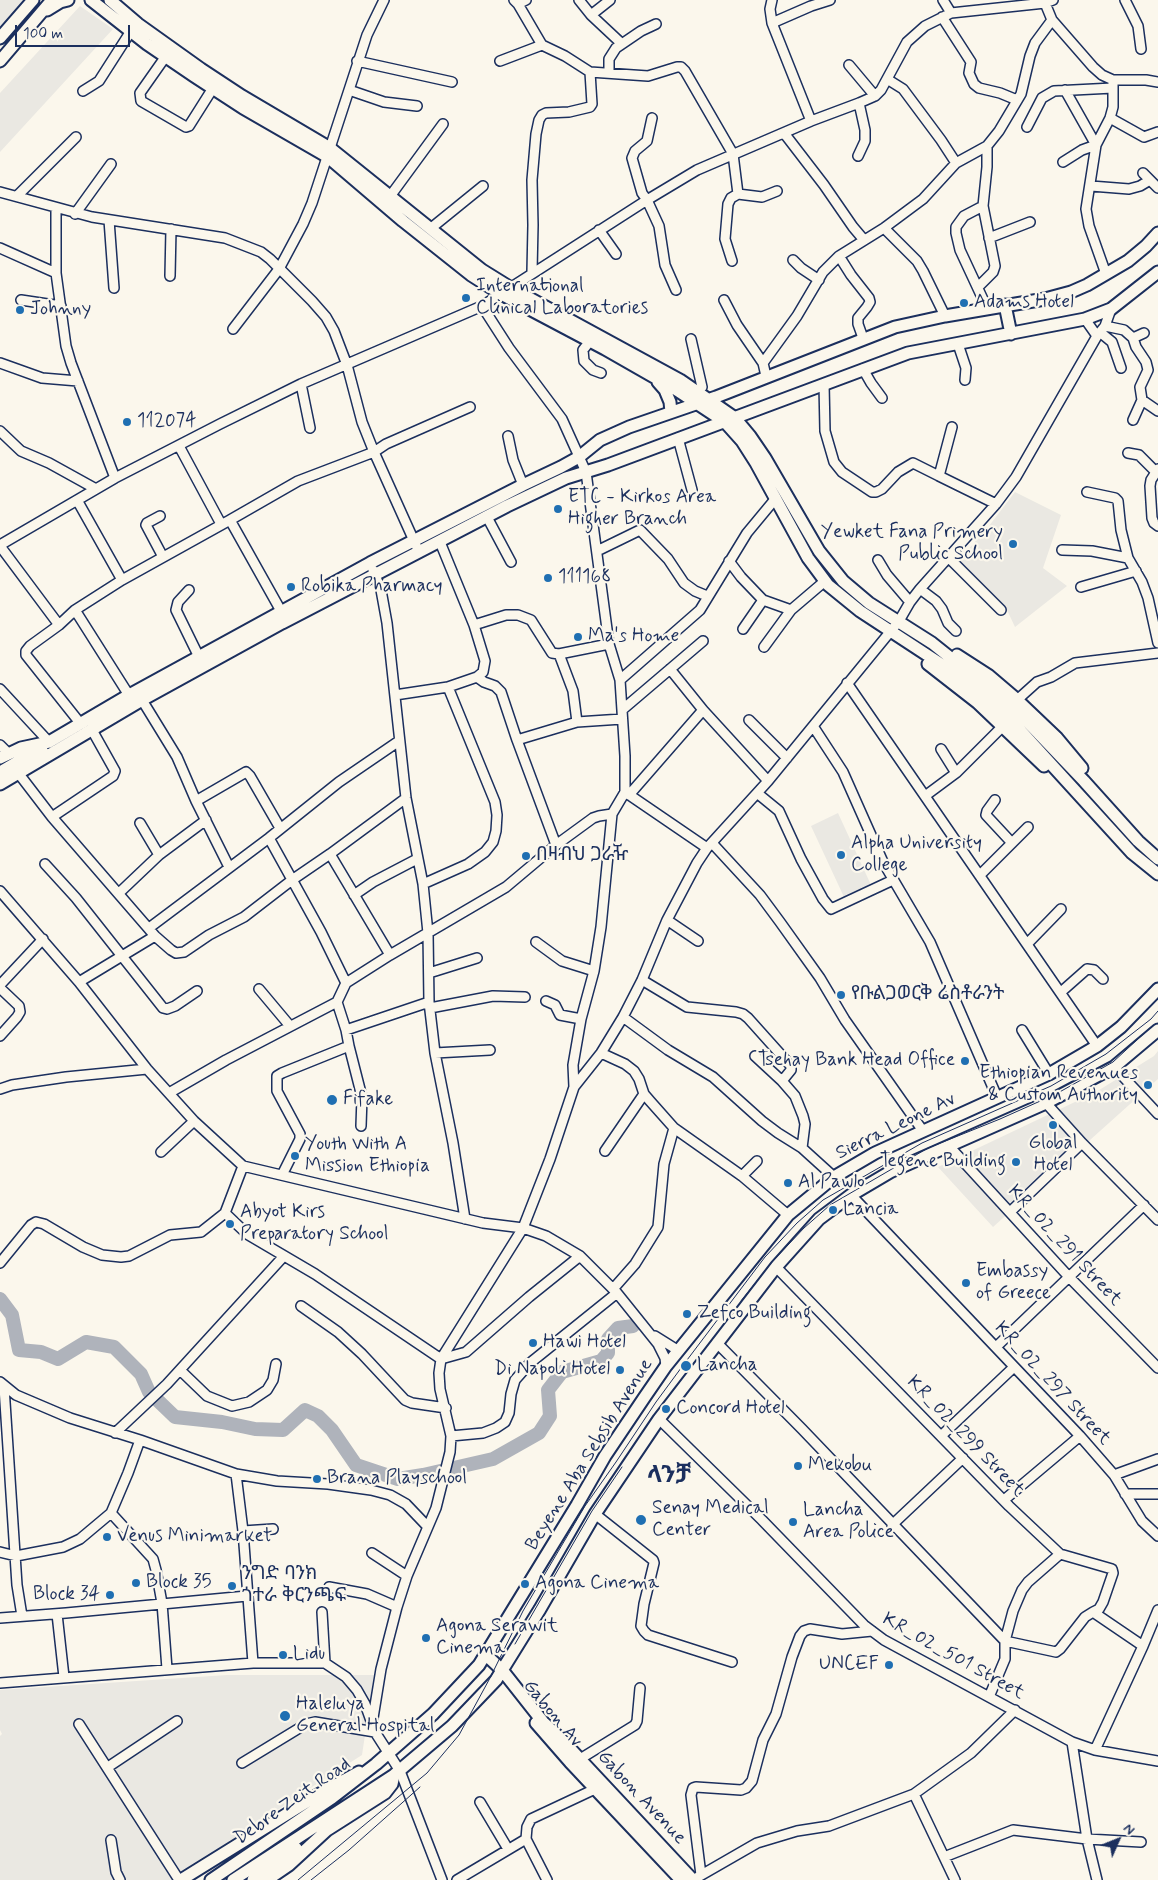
<!DOCTYPE html>
<meta charset="utf-8">
<style>
body{margin:0}
#map{position:relative;width:1158px;height:1880px;overflow:hidden;background:#fbf7ec;font-family:Mynerve,sans-serif}
canvas{display:block}
.north{position:absolute;left:1093px;top:1815px;width:50px;height:50px;-webkit-text-stroke:4px #fbf7ec;paint-order:stroke;rotate:46deg;font-size:14px;font-weight:700;line-height:20px;text-align:center;color:#1b2f5e}
.north::after{content:'';display:block;margin:auto;width:18px;height:22px;background:#1b2f5e;clip-path:polygon(50% 0,100% 100%,50% 72%,0 100%)}
.scale{position:absolute;left:15px;top:25px;width:115px;height:22px;box-sizing:border-box;border:2px solid #1b2f5e;border-top:0;padding-left:6px;font-size:15px;line-height:18px;white-space:nowrap;color:#1b2f5e;-webkit-text-stroke:4px #fbf7ec;paint-order:stroke}
</style>
<div id="map">
<canvas width="1158" height="1880"></canvas>
<div class="north">N</div>
<div class="scale">100 m</div>
</div>
<script>
const ctx = document.querySelector('canvas').getContext('2d');
ctx.lineJoin = 'round';
function fill(path, color) { ctx.fillStyle = color; ctx.fill(path, 'evenodd'); }
const shape = rows => new Path2D(rows.map(r => 'M' + r).join(''));
function trace(path, color, width, dash) { ctx.strokeStyle = color; ctx.lineWidth = width; ctx.lineCap = dash ? 'butt' : 'round'; ctx.setLineDash(dash || []); ctx.stroke(path); }
function write(font, color, halo, rows, align = 'center') {
  ctx.font = font + ' Mynerve,"Noto Sans Ethiopic",sans-serif'; ctx.lineWidth = 4.5; ctx.setLineDash([]); ctx.textBaseline = 'middle'; ctx.strokeStyle = halo; ctx.fillStyle = color; for (const [text, x, y, turn = 0] of rows) {
    ctx.save(); ctx.translate(x, y); ctx.rotate((+turn || 0) * Math.PI / 180); ctx.textAlign = isNaN(turn) ? turn : align; if (halo) ctx.strokeText(text, 0, 0); ctx.fillText(text, 0, 0); ctx.restore();
  }
}
fill(shape([
 [0,0,31,0,0,36],
 [80,6,113,29,0,152,0,93],
 [1015,492,1061,515,1043,568,1067,586,1015,627,1007,610,958,561,989,526],
 [838,813,871,885,844,897,811,826],
 [1158,1051,1158,1079,993,1227,938,1167,1096,1092,1154,1056],
 [227,1675,374,1675,362,1755,301,1794,175,1880,0,1880,0,1736,2,1734,0,1730,0,1690]
]), '#eae8e2');
trace(shape([
 [0,1299,12,1315,19,1350,41,1352,58,1359,86,1342,114,1347,141,1374,149,1392,175,1417,222,1422,255,1429,283,1430,305,1410,318,1416,332,1430,356,1465,398,1479,423,1475,493,1459,539,1433,550,1416,548,1390,562,1372,601,1361,608,1353,608,1339,618,1328,633,1326]
]), '#afb3bb', 14);
const minor = shape([
 [514,0,518,4,526,0],
 [579,0,591,15,610,0],
 [772,0,770,9,772,23,811,121],
 [943,0,951,13],
 [1125,0,1138,26,1141,49],
 [1045,3,1052,20,1093,67,1102,75,1113,80,1146,80,1158,82],
 [591,15,622,44],
 [942,17,971,62,969,73,974,84,979,88,1000,93,1017,100],
 [772,23,811,6,830,0],
 [542,45,565,56,590,72,648,76,677,67,681,67,685,71,733,154,738,194,731,198,728,204,725,239,732,261],
 [166,56,140,93,141,101,186,127,189,126,213,88],
 [357,61,452,82],
 [500,61,542,45,518,4],
 [849,65,875,96],
 [609,73,609,59,616,48,641,31,656,24],
 [349,90,384,102,417,106],
 [83,91,99,81,131,31],
 [652,118,647,141,635,151,632,158,642,193,647,200,659,226,665,265,676,290],
 [1110,118,1144,137,1158,132],
 [1027,127,1042,98,1054,91,1113,88],
 [784,133,824,185,853,227,864,240],
 [858,156,865,141,865,130,859,103],
 [1063,162,1082,150,1096,145,1065,90],
 [956,163,987,146,999,131,1021,94,1030,56,1035,43,1052,20],
 [1143,173,1158,188],
 [1091,186,1129,189,1140,186,1150,180],
 [0,192,92,217,225,238,261,252,270,259,312,301,326,317,334,331,347,365,362,422,374,452,419,552],
 [738,194,762,197,777,191],
 [391,195,443,124],
 [17,196,76,137],
 [983,206,987,167,987,146],
 [56,208,56,273,66,346,71,363,115,478],
 [75,214,111,164],
 [109,220,114,288],
 [884,228,917,261,923,271,945,316],
 [430,229,483,186],
 [599,230,616,254],
 [989,238,1030,222],
 [0,248,56,273],
 [793,260,801,268,819,280],
 [532,272,533,225,532,180,536,134,539,120,542,115,546,113,569,112,590,107,592,104,590,72],
 [1106,274,1089,226,1086,209,1096,145,1110,118,1113,107,1113,80],
 [170,276,171,229],
 [978,287,993,272,995,266,983,206,964,216,956,227,956,233,960,250,987,308],
 [21,300,61,306],
 [724,300,737,325,763,363,766,376],
 [482,306,509,348,562,419,586,472,609,644,620,680,625,756,625,792,612,814,601,927,594,971,581,1019,573,1065,574,1087],
 [1085,319,1097,336],
 [1105,326,1124,330,1133,338,1144,333],
 [233,329,279,269,303,224,312,203,367,35,384,0],
 [1101,333,1112,342,1121,368],
 [863,338,858,324,858,318,867,307,870,302,869,298,851,275,839,256,884,228,923,199,956,163,941,140,903,89,887,79],
 [1133,338,1136,347,1146,362,1148,370,1140,387,1142,400],
 [691,339,702,387],
 [590,341,583,350,584,361,593,370,601,373],
 [958,344,966,368,965,380],
 [0,363,42,378,78,381],
 [763,363,797,316,823,272,839,256],
 [863,369,871,383,882,398],
 [301,384,310,428],
 [824,384,825,431,834,462,842,472,872,492,876,492,882,489,898,472,913,463,939,476],
 [1133,420,1142,400,1158,411],
 [952,427,939,476,996,504],
 [0,431,21,451,49,463,96,489],
 [508,436,513,460,523,485],
 [678,438,692,490],
 [179,446,221,524],
 [1128,453,1139,455,1156,472],
 [1158,469,1151,480,1150,486,1152,518,1154,523,1158,526],
 [1087,492,1115,498,1118,501,1121,530,1128,558,1142,582,1148,598,1158,643],
 [77,500,122,580],
 [160,516,147,523,146,525,163,557],
 [487,517,511,562],
 [230,520,298,481,374,452,386,444,470,407],
 [440,542,474,625,506,615,518,615,531,620,552,653,559,654,573,691,577,722,622,719],
 [0,545,115,478,220,424,301,384,482,306,647,200,697,170,811,121,859,103,875,96,881,90,907,42,925,26,951,13,1045,3,1053,0],
 [0,546,59,625,75,610,122,580,230,520,281,611],
 [1062,550,1092,551,1128,558],
 [597,551,640,530,668,559,684,583,695,591,707,596],
 [948,557,1001,610],
 [878,560,887,575,910,602],
 [729,561,741,577,763,600,791,610],
 [373,570,381,590,387,623,406,798,423,884,428,933,429,1002,435,1053,453,1143,465,1219],
 [1081,587,1136,571],
 [920,589,936,601,942,609,948,623,956,631],
 [189,590,178,602,176,610,199,657],
 [75,610,132,700],
 [59,625,30,646,26,651,26,655,80,723],
 [474,625,485,661,483,672,477,677,484,682,495,686,501,692,517,740],
 [743,629,763,600],
 [764,647,791,610,825,581],
 [559,654,609,644],
 [670,669,703,710],
 [620,680,700,610,747,533,776,498],
 [847,683,1097,1046],
 [448,687,477,677],
 [0,689,49,742],
 [395,695,448,687,495,802,497,815,496,831,493,842,485,852,468,864,423,884],
 [142,700,177,757,196,801,229,867],
 [1017,700,1037,682,1051,677,1075,663,1158,653],
 [622,710,703,641],
 [749,720,787,758],
 [813,726,843,772,883,862,930,942,997,1097],
 [0,745,8,753],
 [941,749,956,773],
 [19,774,52,817,155,936,171,950,176,953,184,952,209,935,244,917,292,880,330,854,406,798],
 [625,792,707,848],
 [757,793,779,811,801,859,823,899,831,909,893,880],
 [629,795,703,710,768,781],
 [925,796,956,773,1003,726],
 [995,800,987,811,986,815,1012,843],
 [196,801,246,772,250,776,280,828],
 [52,817,113,776,115,771,92,730],
 [140,823,159,855],
 [269,838,321,932,346,983,337,1002,346,1030,349,1046],
 [712,843,760,895,780,922,820,978,845,1020,923,1131],
 [556,845,517,740,577,722],
 [330,854,390,955,506,887,556,845,593,818,599,816,612,814],
 [45,864,76,898,163,1008,167,1009,175,1006,197,991],
 [980,875,1028,827],
 [0,891,79,982,147,1069,194,1121,243,1166,483,1223,523,1228,546,1236,580,1256,617,1293,658,1344,665,1358,666,1366],
 [119,893,159,855,206,820],
 [354,895,373,882,417,859],
 [667,920,698,941],
 [149,928,269,838,339,782,399,741],
 [536,942,562,961,594,971],
 [1027,944,1061,909],
 [429,973,477,958],
 [642,980,687,1007,736,1012,743,1014,748,1018,791,1066,791,1070,782,1081,795,1096,803,1116,805,1124,802,1148],
 [79,982,155,936],
 [346,983,390,955],
 [0,985,43,939],
 [0,988,19,1006,20,1012,17,1017,0,1036],
 [259,989,290,1026],
 [1061,992,1087,969,1094,970,1103,979],
 [546,1001,555,1005,560,1015,581,1019],
 [430,1008,493,996,525,997],
 [623,1017,668,1050,713,1077,762,1121,778,1133,802,1148,834,1177],
 [346,1030,429,1002],
 [1022,1030,1049,1074],
 [435,1053,490,1050],
 [601,1053,625,1064,634,1071,639,1079,644,1094,650,1101,674,1128,742,1176,788,1215],
 [755,1056,782,1081],
 [1114,1067,1158,1114],
 [0,1089,12,1085,66,1077,147,1069],
 [169,1093,226,1060,337,1002],
 [1046,1103,1082,1143,1158,1220],
 [949,1146,1069,1277,1158,1368],
 [605,1151,644,1094],
 [161,1152,194,1121],
 [243,1166,225,1213,247,1234,315,1274,441,1359,466,1352,529,1297,580,1256],
 [282,1175,300,1139,300,1134,277,1091,277,1076,282,1073,349,1046,362,1097,361,1126],
 [742,1176,757,1161],
 [851,1195,1080,1436,1114,1475,1142,1521,1158,1536],
 [1010,1212,1082,1143],
 [0,1263,31,1225,36,1222,44,1224,83,1247,102,1255,121,1257,129,1256,170,1235,201,1232,225,1213],
 [776,1267,1009,1506,1060,1554,1112,1569,1113,1573,1103,1602,1099,1609,1093,1612],
 [613,1289,635,1264,658,1227,664,1164,674,1128],
 [301,1306,338,1332,362,1354,405,1400,412,1403,446,1408],
 [655,1336,679,1351],
 [717,1343,802,1429,1005,1641,1056,1652,1060,1649,1085,1617,1093,1612,1143,1646],
 [996,1347,1144,1205],
 [180,1370,207,1396,232,1406,249,1402,267,1390,273,1380,276,1364],
 [0,1382,16,1395,70,1418,140,1440,236,1474,277,1481,328,1484,371,1490,390,1495,406,1504,427,1526],
 [4,1387,17,1585,22,1616],
 [659,1419,762,1520,864,1625,884,1640,1072,1742,1095,1750,1158,1761],
 [115,1433,167,1384,283,1257],
 [451,1436,483,1433,496,1428,505,1422,509,1413,511,1394,515,1380,530,1363,617,1293],
 [941,1436,1014,1367],
 [140,1440,128,1473,111,1513,153,1559,156,1570,162,1603,167,1669],
 [236,1474,243,1531,253,1663],
 [1114,1475,1158,1459],
 [1125,1494,1158,1494],
 [1004,1500,1080,1436],
 [595,1514,653,1560,654,1563,644,1604,641,1626,644,1631,648,1635,732,1662],
 [892,1525,963,1458],
 [243,1531,273,1529],
 [0,1552,16,1556,63,1547,80,1539,111,1513],
 [372,1553,407,1576],
 [329,1587,367,1594,397,1607],
 [322,1612,325,1663],
 [57,1614,64,1677],
 [0,1618,66,1613,247,1596],
 [0,1683,253,1663,325,1663,346,1677,357,1690,365,1704,375,1732,400,1771,442,1880],
 [989,1697,1005,1659,1005,1641,1013,1611,1022,1590,1028,1582,1060,1554],
 [79,1724,179,1880],
 [372,1724,381,1669,397,1607,407,1576,436,1508,450,1452,451,1436,440,1389,439,1373,441,1359,523,1228,550,1159,574,1087,601,1053,623,1017,642,980,667,920,697,863,707,848,768,781,899,621,910,602,920,589,996,504,1016,477,1097,336,1105,326,1111,309],
 [1072,1742,1087,1839,1097,1880],
 [1095,1750,1143,1646,1158,1610],
 [580,1759,635,1725,637,1721,640,1688],
 [242,1763,306,1724,315,1722,375,1732],
 [108,1767,177,1721],
 [914,1794,955,1880],
 [480,1802,508,1849],
 [526,1839,547,1880],
 [111,1840,116,1872,120,1880],
 [944,1857,1013,1830,1087,1839,1141,1842],
 [701,1875,691,1795,693,1788,696,1787,741,1790,746,1788,752,1781,763,1740,776,1714,792,1657,800,1636,804,1631,810,1629,842,1634,872,1631],
 [698,1877,757,1843,797,1831,829,1826,914,1794,971,1753,1015,1710],
 [457,1880,526,1839,527,1827,531,1819,595,1789]
]);
const major = shape([
 [91,0,147,44,194,76,243,108,328,157,403,221,471,275,501,294,605,349,675,389,725,422,742,441,756,463,808,558,828,585,860,611,950,670,1009,718,1132,853,1158,874],
 [110,0,138,24,201,69,242,96,330,148,482,270,511,288,680,380,735,418,750,436,765,458,819,551,843,581,869,603,932,643,1017,711,1084,781,1138,841,1158,859],
 [47,10,60,2,68,0],
 [0,38,33,0],
 [0,61,52,0],
 [1005,305,1011,334],
 [658,382,665,390,670,402,671,412],
 [957,655,988,675,1015,698,1057,738,1082,768],
 [928,664,978,703,1044,766],
 [43,745,24,758,44,753],
 [0,758,21,748,49,742,129,695,370,563,523,485,561,467,579,457,600,440,629,427,716,397,895,327,945,316,1045,299,1071,292,1087,285,1128,261,1146,246,1158,233],
 [0,772,24,758],
 [0,784,142,700,282,623,507,506,566,478,608,465,908,353,1085,319,1111,309,1158,272],
 [485,1654,502,1670,543,1722,563,1741,693,1880],
 [536,1723,570,1762,681,1880],
 [181,1880,316,1796,359,1772],
 [211,1880,332,1798,376,1764,433,1714,479,1665,577,1505,605,1456,644,1398,666,1366,788,1215,834,1177,875,1153,1049,1074,1097,1046,1121,1027,1158,989],
 [233,1880,394,1775,452,1726,496,1680,540,1609,595,1514,659,1419,776,1267,819,1219,851,1195,890,1172,1046,1103,1114,1067,1158,1030],
 [253,1880,296,1848],
 [267,1880,289,1865,327,1830,385,1793,392,1784,394,1775]
]);
trace(minor, '#1b2f5e', 12);
trace(major, '#1b2f5e', 15);
trace(minor, '#fbf7ec', 9);
trace(major, '#fbf7ec', 11);
trace(shape([
 [741,1301,772,1262,804,1228,830,1205,928,1148,1000,1119,1056,1094,1113,1062,1151,1027],
 [515,1644,592,1511,622,1467],
 [298,1880,427,1773,459,1735,490,1678,523,1611,585,1506,616,1462,656,1402,684,1364,765,1257,797,1223,823,1200,922,1143,1051,1086,1106,1054,1151,1019,1158,1011],
 [311,1880,349,1850,420,1787]
]), '#1b2f5e', 1);
for (const [x, y, r, color] of [
 [466,298,5,"#1f6fb2"],
 [964,303,5,"#1f6fb2"],
 [20,310,5,"#1f6fb2"],
 [127,422,5,"#1f6fb2"],
 [558,509,5,"#1f6fb2"],
 [1013,544,5,"#1f6fb2"],
 [548,578,5,"#1f6fb2"],
 [291,587,5,"#1f6fb2"],
 [578,637,5,"#1f6fb2"],
 [841,855,5,"#1f6fb2"],
 [526,856,5,"#1f6fb2"],
 [841,995,5,"#1f6fb2"],
 [965,1061,5,"#1f6fb2"],
 [1148,1085,5,"#1f6fb2"],
 [332,1100,6,"#1f6fb2"],
 [1053,1125,5,"#1f6fb2"],
 [295,1156,5,"#1f6fb2"],
 [1016,1162,5,"#1f6fb2"],
 [788,1183,5,"#1f6fb2"],
 [833,1210,5,"#1f6fb2"],
 [230,1224,5,"#1f6fb2"],
 [966,1283,5,"#1f6fb2"],
 [687,1314,5,"#1f6fb2"],
 [533,1343,5,"#1f6fb2"],
 [686,1366,6,"#1f6fb2"],
 [620,1370,5,"#1f6fb2"],
 [666,1409,5,"#1f6fb2"],
 [798,1466,5,"#1f6fb2"],
 [317,1479,5,"#1f6fb2"],
 [641,1520,6,"#1f6fb2"],
 [793,1522,5,"#1f6fb2"],
 [107,1537,5,"#1f6fb2"],
 [136,1583,5,"#1f6fb2"],
 [525,1584,5,"#1f6fb2"],
 [232,1586,5,"#1f6fb2"],
 [110,1595,5,"#1f6fb2"],
 [426,1638,5,"#1f6fb2"],
 [283,1655,5,"#1f6fb2"],
 [889,1665,5,"#1f6fb2"],
 [285,1716,6,"#1f6fb2"]
]) { const dot = new Path2D(); dot.arc(x, y, r, 0, 2 * Math.PI); ctx.fillStyle = color; ctx.fill(dot); trace(dot, '#fbf7ec', 2); }
write('19px', '#1b2f5e', '#fbf7ec', [
 ["International",476,287],
 ["Clinical Laboratories",476,309],
 ["Adams Hotel",974,303],
 ["Johnny",30,310],
 ["112074",137,422],
 ["ETC - Kirkos Area",568,498],
 ["Higher Branch",568,520],
 ["Yewket Fana Primery",1003,533,"right"],
 ["Public School",1003,555,"right"],
 ["111168",558,578],
 ["Robika Pharmacy",301,587],
 ["Ma's Home",588,637],
 ["Alpha University",851,844],
 ["College",851,866],
 ["በዛብህ ጋራዥ",536,856],
 ["የቡልጋወርቅ ሬስቶራንት",851,995],
 ["Tsehay Bank Head Office",955,1061,"right"],
 ["Ethiopian Revenues",1138,1074,"right"],
 ["& Custom Authority",1138,1096,"right"],
 ["Fifake",343,1100],
 ["Global",1053,1144,"center"],
 ["Hotel",1053,1166,"center"],
 ["Youth With A",305,1145],
 ["Mission Ethiopia",305,1167],
 ["Tegene Building",1006,1162,"right"],
 ["Al Pawlo",798,1183],
 ["Lancia",843,1210],
 ["Abyot Kirs",240,1213],
 ["Preparatory School",240,1235],
 ["Embassy",976,1272],
 ["of Greece",976,1294],
 ["Zefco Building",697,1314],
 ["Hawi Hotel",543,1343],
 ["Lancha",697,1366],
 ["Di Napoli Hotel",610,1370,"right"],
 ["Concord Hotel",676,1409],
 ["Mekobu",808,1466],
 ["Brana Playschool",327,1479],
 ["Senay Medical",652,1509],
 ["Center",652,1531],
 ["Lancha",803,1511],
 ["Area Police",803,1533],
 ["Venus Minimarket",117,1537],
 ["ንግድ ባንክ",242,1575],
 ["ጎተራ ቅርንጫፍ",242,1597],
 ["Block 35",146,1583],
 ["Agona Cinema",535,1584],
 ["Block 34",100,1595,"right"],
 ["Agona Serawit",436,1627],
 ["Cinema",436,1649],
 ["Lidu",293,1655],
 ["UNCEF",879,1665,"right"],
 ["Haleluya",296,1705],
 ["General Hospital",296,1727]
], 'left');
write('19px', '#1b2f5e', '#fbf7ec', [
 ["Sierra Leone Av",896,1127,-26],
 ["KR_02_291 Street",1064,1246,47],
 ["KR_02_297 Street",1052,1384,47],
 ["KR_02_299 Street",965,1437,46],
 ["Beyene Aba Sebsib Avenue",590,1455,-58],
 ["KR_02_501 Street",953,1657,29],
 ["Gabon Av",552,1714,50],
 ["Gabon Avenue",641,1798,47],
 ["Debre Zeit Road",293,1802,-35]
]);
write('bold 24px', '#1b2f5e', '#fbf7ec', [
 ["ላንቻ",669,1477]
]);
</script>
